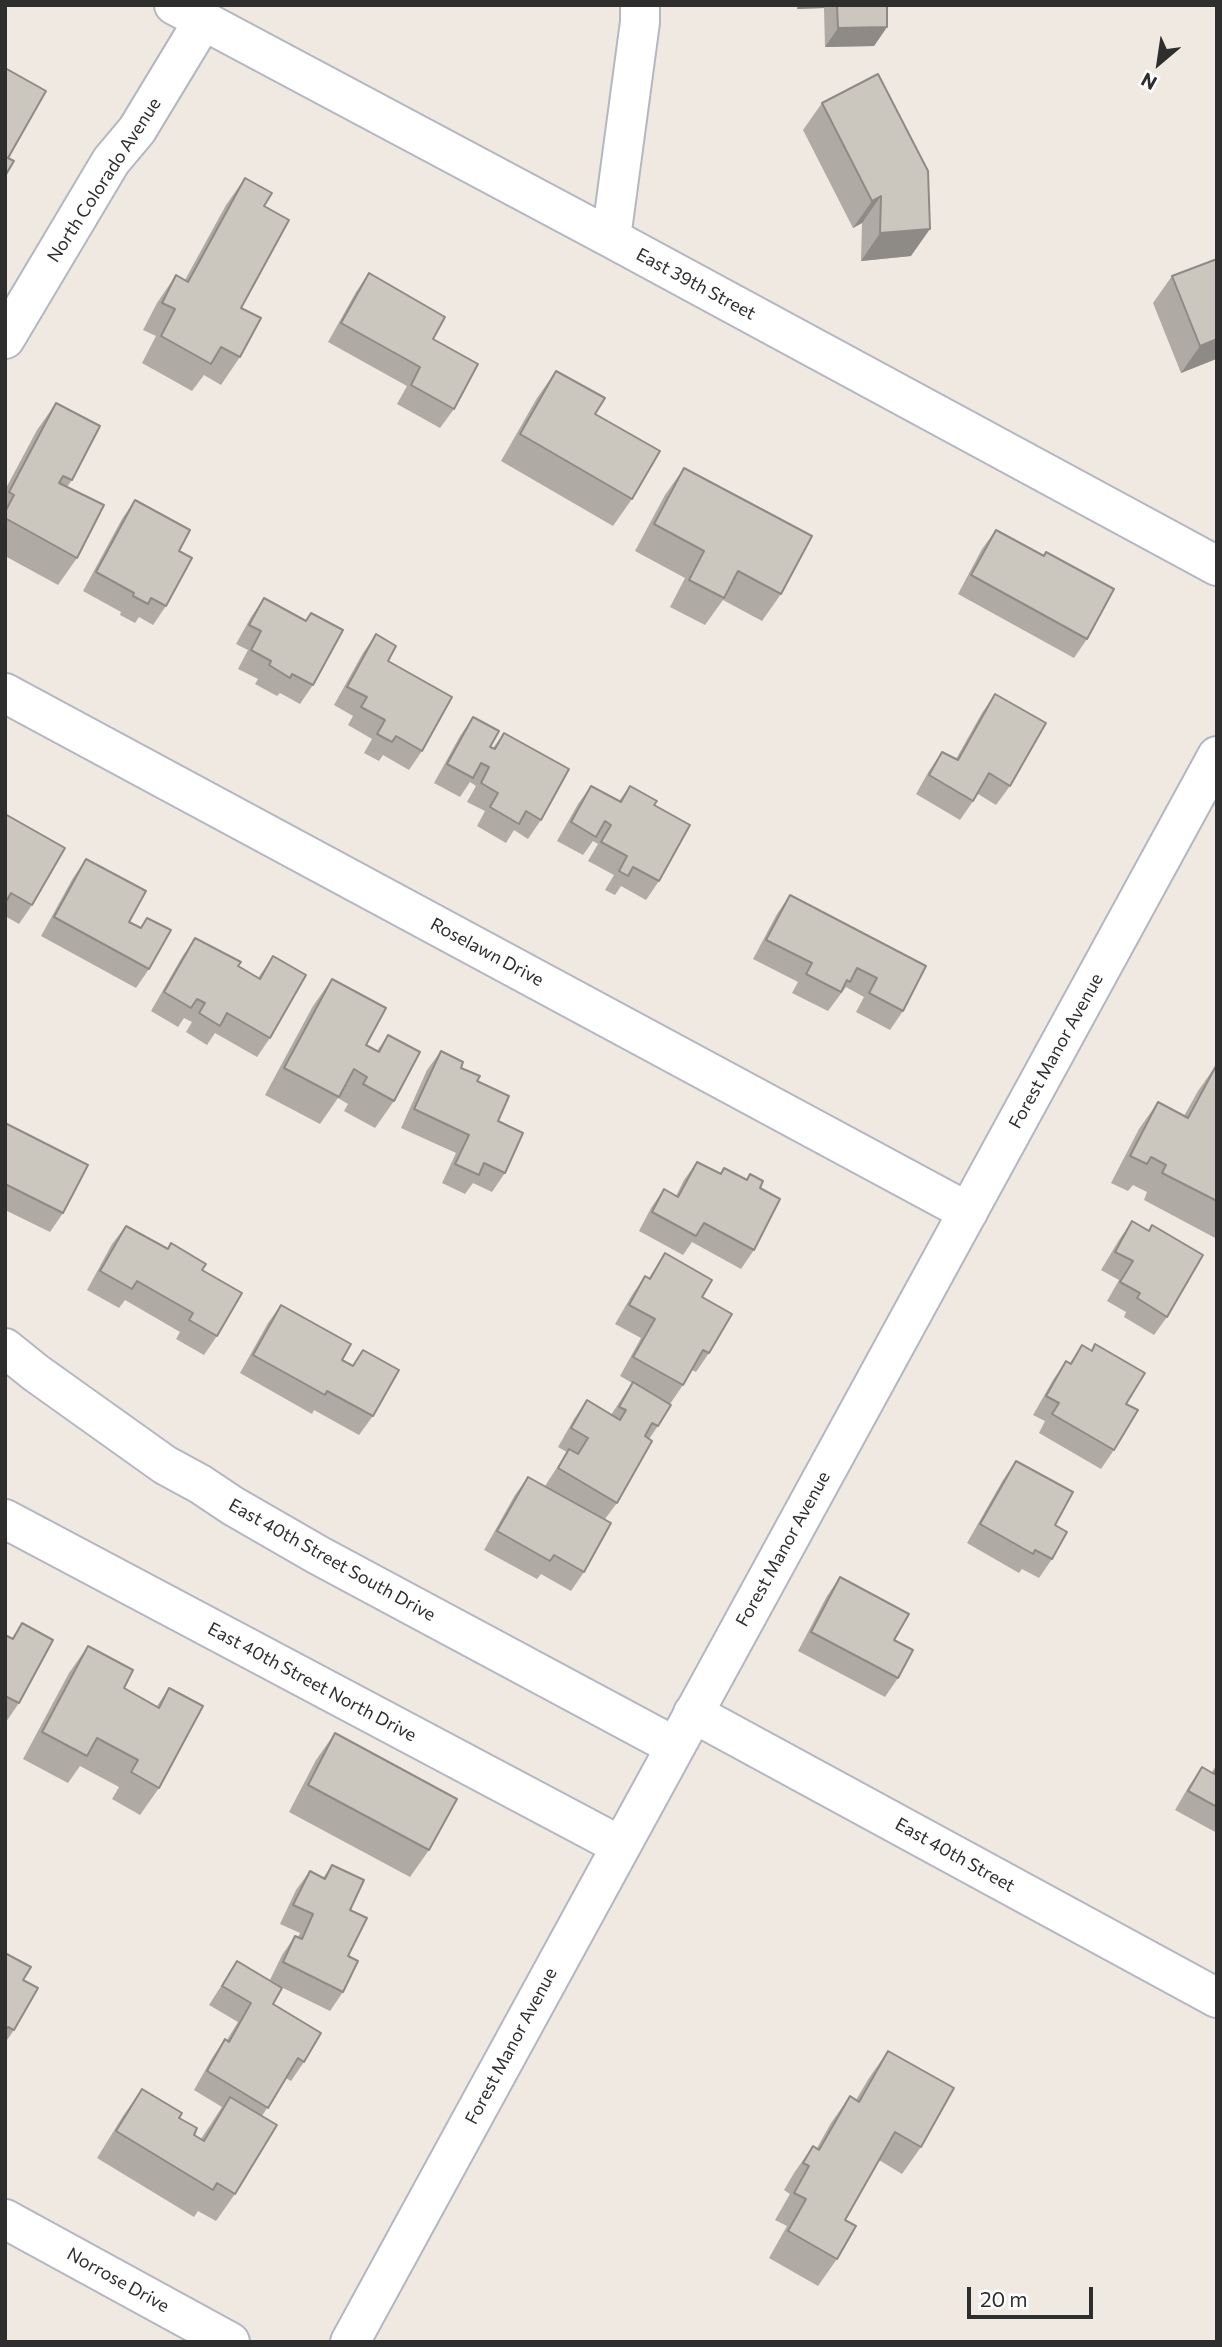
<!DOCTYPE html>
<style>
body{margin:0}
#map{position:relative;width:1222px;height:2347px;overflow:hidden;background:#efe9e1;font-family:Commissioner,sans-serif}
canvas{display:block}
.frame{position:absolute;inset:0;border:7px solid #2e2e2e;pointer-events:none}
.north{position:absolute;left:1124px;top:28px;width:70px;height:70px;-webkit-text-stroke:5px #fff;paint-order:stroke;rotate:209deg;font-size:19px;font-weight:700;line-height:28px;text-align:center;color:#2e2e2e}
.north::after{content:'';display:block;margin:auto;width:24px;height:32px;background:#2e2e2e;clip-path:polygon(50% 0,100% 100%,50% 72%,0 100%)}
.scale{position:absolute;left:967px;top:2287px;width:126px;height:32px;box-sizing:border-box;border:4px solid #2e2e2e;border-top:0;padding-left:9px;font-size:21px;line-height:24px;white-space:nowrap;color:#2e2e2e;-webkit-text-stroke:5px #fff;paint-order:stroke}
</style>
<div id="map">
<canvas width="1222" height="2347"></canvas>
<div class="frame"></div>
<div class="north">N</div>
<div class="scale">20 m</div>
</div>
<script>
const ctx = document.querySelector('canvas').getContext('2d');
ctx.lineJoin = 'round';
const shape = rows => new Path2D(rows.map(r => 'M' + r).join(''));
function trace(path, color, width, dash) { ctx.strokeStyle = color; ctx.lineWidth = width; ctx.lineCap = dash ? 'butt' : 'round'; ctx.setLineDash(dash || []); ctx.stroke(path); }
function fill(path, color) { ctx.fillStyle = color; ctx.fill(path, 'evenodd'); }
function write(font, color, halo, rows, align = 'center') {
  ctx.font = font + ' Commissioner,sans-serif'; ctx.lineWidth = 5; ctx.setLineDash([]); ctx.textBaseline = 'middle'; ctx.strokeStyle = halo; ctx.fillStyle = color; for (const [text, x, y, turn = 0] of rows) {
    ctx.save(); ctx.translate(x, y); ctx.rotate((+turn || 0) * Math.PI / 180); ctx.textAlign = isNaN(turn) ? turn : align; if (halo) ctx.strokeText(text, 0, 0); ctx.fillText(text, 0, 0); ctx.restore();
  }
}
const street = shape([
 [174,5,611,238,1217,566],
 [611,238,640,22,640,5],
 [5,339,111,161,137,130,203,21],
 [5,693,968,1212],
 [5,1348,36,1373,165,1465,200,1484,233,1506,318,1555,674,1746],
 [5,1519,619,1845],
 [693,1713,1217,1998],
 [5,2219,230,2342]
]);
const secondary = shape([
 [350,2342,1217,756]
]);
trace(street, '#b4b7c1', 42);
trace(secondary, '#b4b7c1', 42);
trace(street, '#fff', 38);
trace(secondary, '#fff', 38);
fill(shape([
 [797,5,887,5,887,27,874,46,825,47,824,8,797,9],
 [878,74,911,256,861,261,862,223,853,228,803,130,822,103],
 [245,178,264,206,241,308,240,357,221,385,204,375,192,391,142,363,156,336,143,330,157,303,176,275,185,280,226,205],
 [1217,259,1217,357,1216,359,1181,373,1153,303,1172,276],
 [369,273,433,339,454,409,440,428,397,404,407,386,328,342,356,292],
 [556,371,595,414,632,499,613,526,501,461,537,398],
 [56,403,72,480,67,487,77,558,58,585,5,556,5,490,37,430],
 [684,468,781,594,762,621,723,600,705,625,670,607,685,578,635,551,665,495],
 [135,500,179,551,166,606,153,625,139,617,135,623,120,615,121,612,83,591,122,519],
 [996,530,1044,556,1087,639,1074,658,958,594,982,549],
 [264,598,306,620,311,613,313,685,300,704,280,693,277,696,255,684,258,679,238,669,248,650,236,644,251,617],
 [376,634,388,661,422,751,409,770,383,755,379,761,364,753,372,739,348,725,353,716,334,705,363,653],
 [995,694,1010,786,996,805,978,794,960,820,916,794,929,771,942,752,956,759,982,713],
 [473,717,490,747,493,748,504,733,541,820,528,839,514,830,506,843,477,826,485,811,467,802,476,786,470,782,460,797,434,783,460,736],
 [591,786,619,801,630,786,654,805,659,881,646,900,621,886,615,895,605,890,614,875,588,861,598,844,593,841,583,855,557,841,578,804],
 [5,814,32,905,19,924,5,916],
 [86,859,129,922,140,928,147,918,149,969,136,988,41,936,73,878],
 [790,895,926,966,903,1011,890,1030,856,1012,864,997,846,987,828,1011,792,993,798,982,753,959,777,914],
 [195,938,258,978,273,956,270,1038,257,1057,215,1033,207,1045,186,1032,192,1022,184,1018,178,1027,151,1011,182,957],
 [332,979,366,1045,377,1051,388,1035,394,1101,375,1128,344,1111,348,1104,338,1098,320,1124,265,1095,313,1006],
 [441,1051,477,1081,498,1121,505,1173,492,1192,473,1183,465,1194,442,1183,456,1153,401,1128,427,1070],
 [1217,1064,1217,1239,1144,1200,1147,1192,1133,1185,1128,1191,1111,1183,1139,1129,1158,1102,1184,1116,1198,1091],
 [5,1123,63,1213,50,1232,5,1210],
 [697,1162,720,1173,724,1168,746,1180,750,1174,760,1188,754,1250,741,1269,692,1242,683,1255,639,1231,651,1208,664,1189,676,1196,684,1180],
 [1132,1221,1148,1231,1152,1225,1167,1317,1154,1335,1124,1317,1126,1312,1107,1301,1119,1280,1101,1270,1119,1240],
 [126,1226,167,1249,171,1243,202,1270,217,1336,204,1355,176,1339,180,1332,125,1300,119,1308,87,1290,112,1244],
 [665,1253,702,1297,709,1353,696,1372,692,1370,683,1385,670,1404,644,1389,658,1426,649,1439,617,1503,605,1519,584,1572,571,1591,541,1574,537,1579,484,1550,515,1495,528,1477,545,1486,567,1452,558,1447,574,1419,587,1400,611,1415,632,1383,620,1376,641,1338,615,1324,632,1295,645,1276,649,1278],
 [281,1305,342,1360,352,1366,363,1350,373,1416,359,1435,314,1410,312,1414,240,1373,268,1323],
 [1095,1344,1126,1404,1114,1450,1101,1469,1039,1433,1045,1421,1033,1415,1053,1380,1066,1361,1070,1363,1082,1345,1091,1351],
 [1016,1461,1055,1525,1052,1559,1039,1578,1022,1569,1019,1573,967,1543,1003,1480],
 [840,1577,894,1640,898,1678,885,1697,798,1651,827,1596],
 [22,1623,19,1703,6,1722,5,1635,12,1638],
 [88,1646,124,1688,157,1706,169,1688,159,1788,140,1815,112,1799,119,1787,80,1766,68,1783,23,1759,69,1673],
 [335,1733,429,1850,410,1877,289,1812,316,1760],
 [1217,1764,1217,1833,1175,1810,1189,1786,1202,1767,1212,1772],
 [332,1865,350,1910,348,1956,343,1992,330,2011,279,1986,273,2004,304,2062,291,2081,286,2078,262,2116,235,2194,216,2221,198,2211,194,2217,97,2158,123,2116,142,2089,179,2118,194,2135,201,2139,222,2107,194,2090,212,2058,225,2039,227,2040,238,2022,209,2005,237,1961,270,1980,282,1955,295,1936,298,1937,300,1933,280,1924,296,1890,310,1871,323,1878],
 [5,1953,14,2030,5,2043],
 [888,2051,921,2147,902,2174,879,2160,845,2220,837,2259,818,2286,769,2258,787,2226,775,2220,790,2194,784,2190,794,2173,813,2146,817,2148,831,2123,850,2096,856,2100,869,2078]
]), '#afaba4');
fill(shape([
 [799,5,826,5,824,8,797,9],
 [887,27,874,46,825,47,838,28],
 [881,196,862,223,853,228,872,201],
 [930,229,911,256,861,261,880,233],
 [1217,339,1217,357,1216,359,1181,373,1200,346]
]), '#8e8b86');
const building = shape([
 [837,5,887,5,887,27,838,28,837,5],
 [5,68,46,91,8,158,14,161,5,176,5,68],
 [878,74,928,171,930,229,880,233,881,196,872,201,822,103,878,74],
 [245,178,272,193,264,206,289,220,241,308,261,318,240,357,221,347,211,364,161,336,175,309,162,303,176,275,188,282,245,178],
 [1217,259,1217,339,1200,346,1172,276,1217,259],
 [369,273,445,317,433,339,478,364,454,409,411,385,420,367,341,323,369,273],
 [556,371,605,398,595,414,660,451,632,499,520,434,556,371],
 [56,403,100,426,72,480,63,476,59,483,104,505,77,558,5,518,5,512,14,495,9,492,56,403],
 [684,468,812,536,781,594,738,571,724,598,689,580,704,551,654,524,684,468],
 [135,500,190,530,179,551,192,558,166,606,151,598,148,604,133,596,134,593,96,572,135,500],
 [996,530,1044,556,1046,552,1114,589,1087,639,971,575,996,530],
 [264,598,306,621,311,613,343,630,313,685,292,674,290,678,269,665,271,661,251,650,261,631,249,625,264,598],
 [376,634,396,646,388,661,452,697,422,751,396,736,392,742,377,734,385,720,361,707,367,697,347,687,376,634],
 [995,694,1046,723,1010,786,989,773,973,801,929,775,942,752,958,760,995,694],
 [473,717,499,731,490,747,495,749,504,733,569,769,541,820,526,811,519,824,490,807,498,793,481,783,489,767,481,763,473,778,447,764,473,717],
 [591,786,621,802,630,786,657,801,654,805,690,825,659,881,633,867,628,876,619,871,627,856,601,842,611,825,605,821,596,837,571,822,591,786],
 [5,814,65,848,32,905,11,893,7,900,5,900,5,814],
 [86,859,146,891,129,922,141,928,147,918,171,930,149,969,54,917,86,859],
 [790,895,926,966,903,1011,869,993,877,978,857,968,850,982,847,980,841,992,806,974,812,963,766,940,790,895],
 [195,938,241,962,238,966,260,979,273,956,306,975,270,1038,227,1013,220,1026,199,1013,205,1003,197,999,191,1008,164,992,195,938],
 [332,979,386,1008,366,1045,379,1052,388,1035,420,1052,394,1101,363,1084,367,1077,354,1069,339,1097,284,1068,332,979],
 [441,1051,463,1062,461,1068,480,1076,477,1081,509,1096,498,1121,523,1133,505,1173,484,1163,479,1175,455,1164,469,1135,414,1109,441,1051],
 [1217,1064,1217,1201,1162,1173,1166,1165,1151,1157,1147,1164,1130,1156,1158,1102,1188,1118,1217,1064],
 [5,1123,88,1165,63,1213,5,1184,5,1123],
 [697,1162,721,1174,724,1168,747,1180,750,1174,763,1181,760,1188,780,1199,754,1250,704,1223,696,1236,652,1212,664,1189,678,1197,697,1162],
 [1132,1221,1149,1231,1152,1225,1203,1255,1167,1317,1137,1298,1140,1293,1120,1282,1133,1261,1115,1252,1132,1221],
 [126,1226,168,1249,171,1243,206,1264,202,1270,242,1293,217,1336,189,1320,193,1313,137,1281,132,1289,100,1271,126,1226],
 [665,1253,712,1280,702,1297,732,1314,709,1353,703,1350,683,1385,633,1357,655,1319,629,1305,645,1276,650,1279,665,1253],
 [281,1305,351,1344,342,1360,353,1366,363,1350,399,1370,373,1416,327,1391,325,1395,253,1355,281,1305],
 [1095,1344,1145,1373,1126,1404,1138,1410,1114,1450,1052,1414,1059,1403,1046,1396,1066,1361,1071,1364,1082,1345,1092,1351,1095,1344],
 [633,1382,671,1405,658,1426,652,1423,645,1436,652,1441,617,1503,558,1468,569,1449,578,1454,588,1438,571,1428,587,1400,620,1420,626,1410,619,1407,633,1382],
 [1016,1461,1073,1492,1055,1525,1067,1532,1052,1559,1035,1550,1033,1554,980,1524,1016,1461],
 [528,1477,611,1523,584,1572,554,1555,550,1561,497,1531,528,1477],
 [840,1577,909,1614,894,1640,913,1650,898,1678,811,1632,840,1577],
 [22,1623,53,1640,19,1703,5,1696,5,1635,13,1639,22,1623],
 [88,1646,133,1670,124,1688,159,1708,169,1688,203,1706,159,1788,131,1772,138,1760,97,1738,87,1756,42,1732,88,1646],
 [335,1733,457,1799,429,1850,308,1785,335,1733],
 [1202,1767,1214,1774,1217,1769,1217,1807,1188,1791,1202,1767],
 [332,1865,364,1880,350,1910,367,1918,348,1956,358,1961,343,1992,283,1962,295,1936,302,1939,313,1914,293,1905,310,1871,325,1879,332,1865],
 [5,1953,31,1967,23,1980,38,1988,14,2030,8,2027,5,2031,5,1953],
 [237,1961,282,1988,273,2004,321,2033,304,2062,298,2058,268,2108,207,2071,225,2039,229,2042,251,2003,222,1986,237,1961],
 [888,2051,954,2088,921,2147,895,2132,845,2220,856,2226,837,2259,788,2231,806,2199,794,2193,809,2166,803,2163,813,2146,819,2150,850,2096,859,2102,888,2051],
 [142,2089,182,2113,179,2118,197,2128,194,2135,204,2141,230,2097,277,2125,235,2194,217,2183,213,2190,116,2131,142,2089]
]);
fill(building, '#cbc7bf');
trace(building, '#8e8b86', 2);
write('18px', '#2e2e2e', '#fff', [
 ["North Colorado Avenue",104,180,-57],
 ["East 39th Street",696,284,28],
 ["Roselawn Drive",487,952,28],
 ["Forest Manor Avenue",1056,1051,-61],
 ["Forest Manor Avenue",783,1549,-61],
 ["East 40th Street South Drive",332,1560,29],
 ["East 40th Street North Drive",312,1682,28],
 ["East 40th Street",955,1855,29],
 ["Forest Manor Avenue",511,2046,-62],
 ["Norrose Drive",118,2280,29]
]);
</script>
